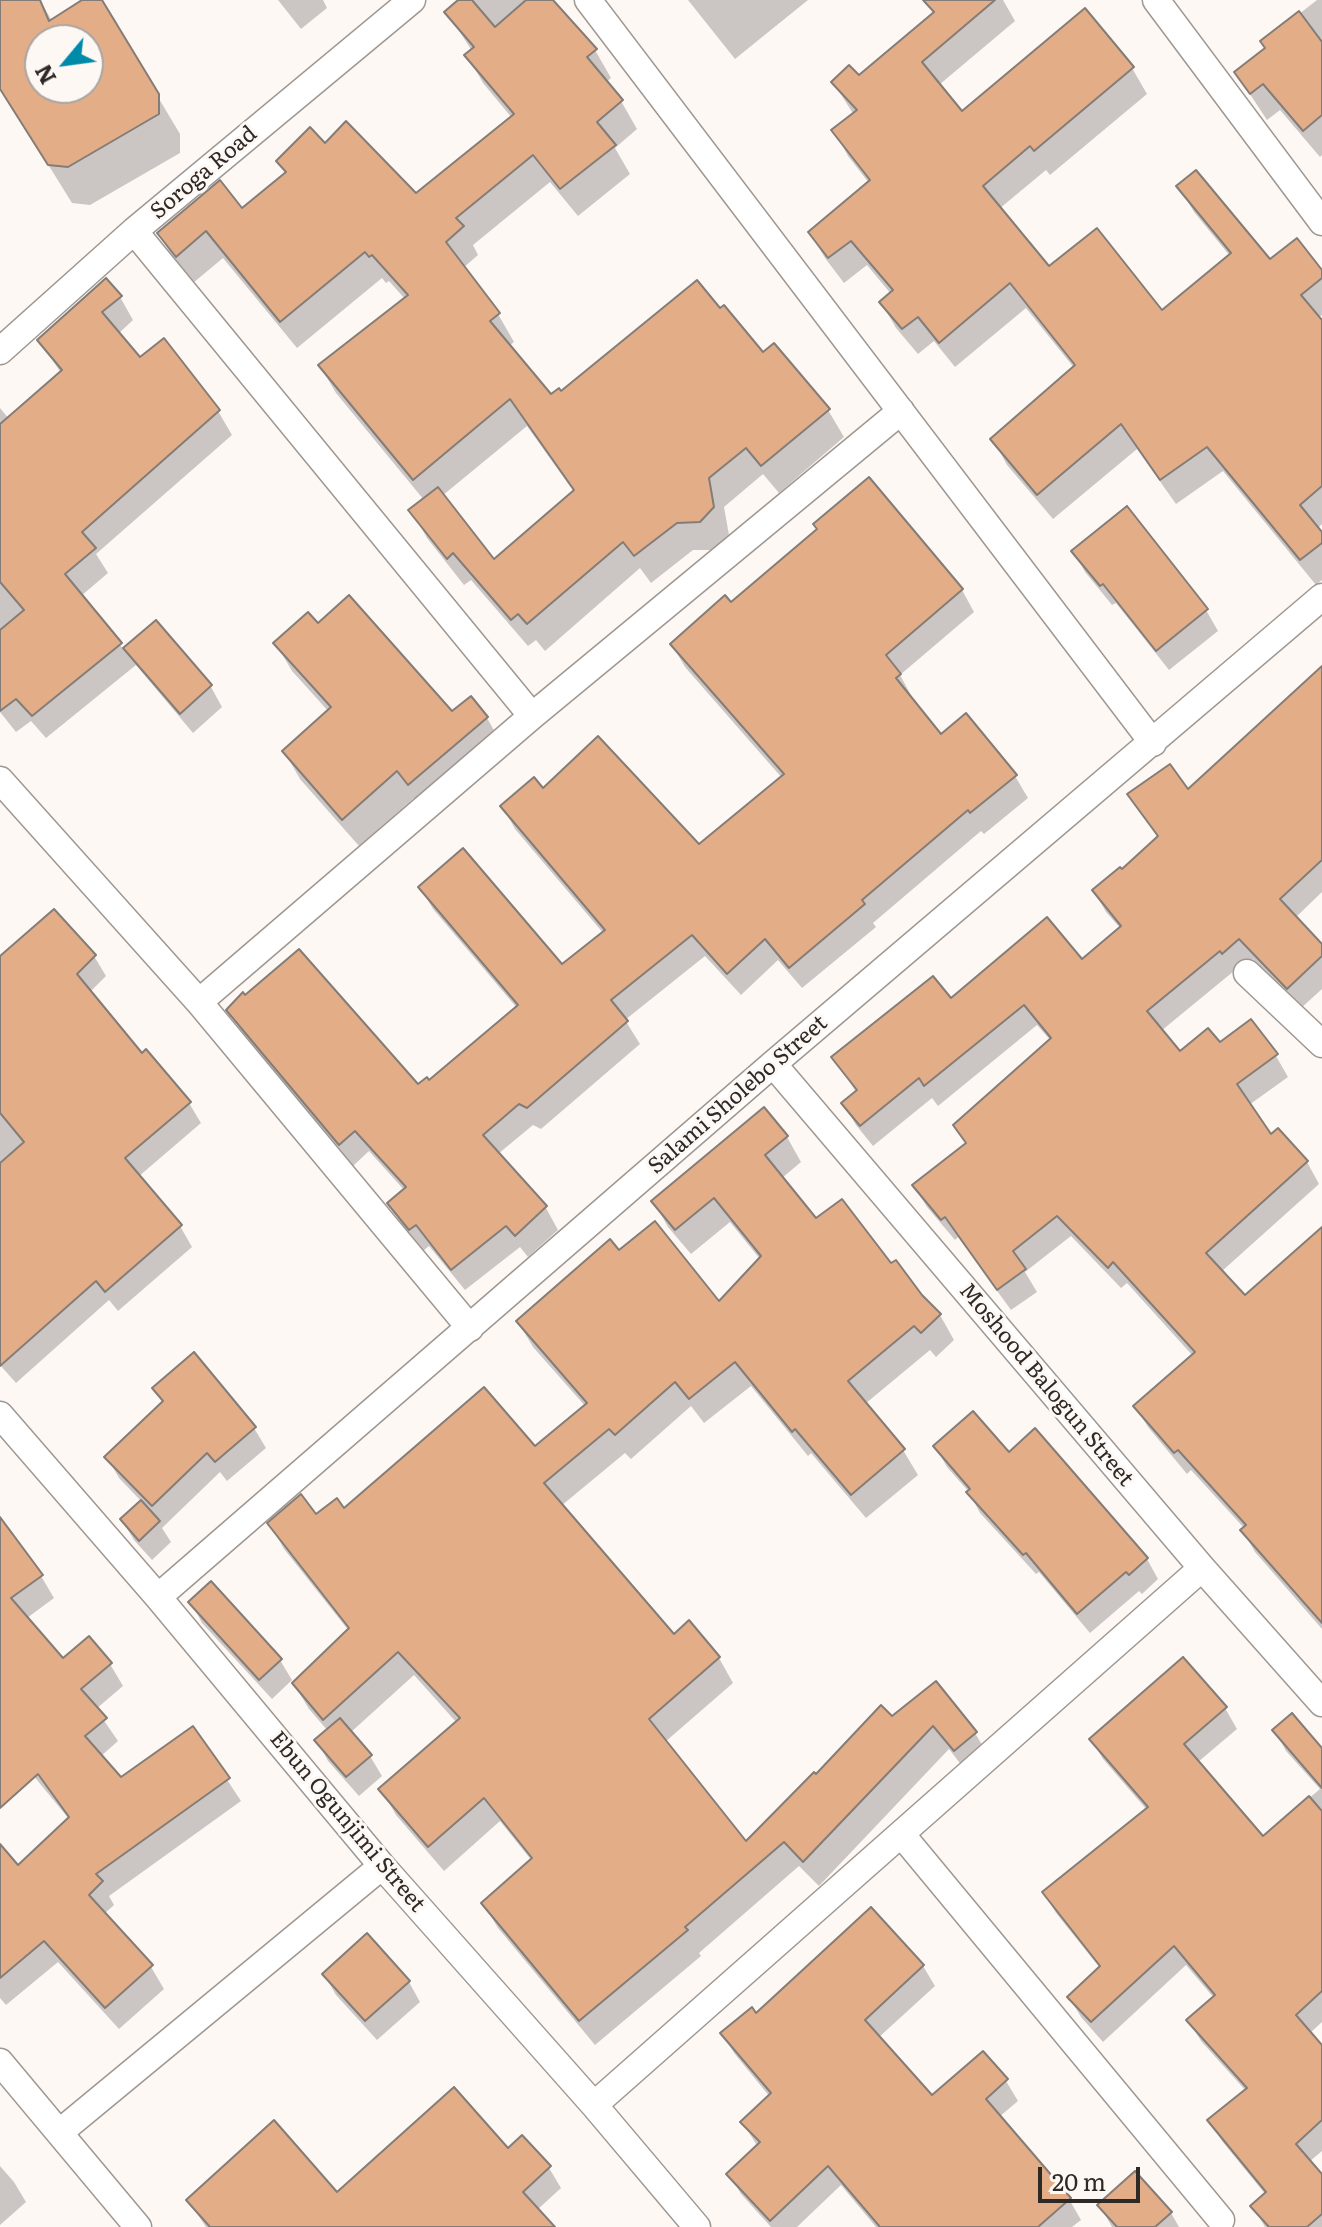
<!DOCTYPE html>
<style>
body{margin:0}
#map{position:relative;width:1322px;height:2227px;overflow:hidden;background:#fef8f5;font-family:Literata,serif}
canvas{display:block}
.north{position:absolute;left:24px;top:24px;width:80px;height:80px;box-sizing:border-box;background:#fef8f5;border:2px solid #aaa5a2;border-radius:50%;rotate:241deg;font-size:22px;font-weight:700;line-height:32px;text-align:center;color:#2c2926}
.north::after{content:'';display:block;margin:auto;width:28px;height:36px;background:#008aaa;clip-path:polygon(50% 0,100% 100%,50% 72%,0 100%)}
.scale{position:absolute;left:1038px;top:2167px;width:102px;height:36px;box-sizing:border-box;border:4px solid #2c2926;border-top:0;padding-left:10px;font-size:24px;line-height:28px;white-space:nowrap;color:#2c2926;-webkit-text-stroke:6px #fef8f5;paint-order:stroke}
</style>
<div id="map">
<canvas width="1322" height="2227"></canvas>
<div class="north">N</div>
<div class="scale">20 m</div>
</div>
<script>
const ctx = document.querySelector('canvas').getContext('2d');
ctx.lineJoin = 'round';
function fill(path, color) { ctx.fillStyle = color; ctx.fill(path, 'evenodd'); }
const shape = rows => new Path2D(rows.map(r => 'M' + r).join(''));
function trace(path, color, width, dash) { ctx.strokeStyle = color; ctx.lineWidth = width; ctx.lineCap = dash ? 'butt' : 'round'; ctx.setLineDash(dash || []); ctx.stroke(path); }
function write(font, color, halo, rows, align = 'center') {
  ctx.font = font + ' Literata,serif'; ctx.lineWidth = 6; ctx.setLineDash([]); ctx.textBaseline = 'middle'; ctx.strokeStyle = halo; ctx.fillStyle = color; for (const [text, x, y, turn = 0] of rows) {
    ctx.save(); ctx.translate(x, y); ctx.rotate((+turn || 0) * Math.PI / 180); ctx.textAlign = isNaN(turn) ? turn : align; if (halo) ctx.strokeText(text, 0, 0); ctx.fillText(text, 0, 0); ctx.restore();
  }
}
fill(shape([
 [40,0,52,21,86,0,100,0,180,134,180,153,90,205,72,203,0,87,0,1],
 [40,40,88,40,88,88,40,88],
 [278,0,323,0,327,8,301,29],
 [461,0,550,0,595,50,611,78,605,83,621,101,637,129,615,148,630,174,578,216,550,182,473,245,478,255,463,268,498,314,514,342,509,346,551,397,763,355,828,410,844,437,779,493,763,474,724,507,729,535,716,550,693,550,651,583,640,568,545,651,536,640,528,646,471,580,464,585,427,538,411,510,424,500,336,393,320,366,405,299,389,281,386,283,382,278,297,348,223,258,193,283,175,261,159,234,242,210,286,174,278,161,325,146,416,196,512,118,483,83,467,55,472,51,447,12],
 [527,426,574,492,494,562,442,496],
 [688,0,808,0,735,59],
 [931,0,1003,0,1015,21,939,85,962,114,1085,11,1132,68,1147,94,1050,175,1046,170,999,209,1048,268,1161,313,1230,256,1194,212,1179,187,1270,262,1322,274,1322,315,1318,318,1322,322,1322,524,1317,529,1322,535,1322,580,1316,585,1223,471,1176,504,1137,449,1053,519,1007,465,993,439,1075,369,1026,308,955,367,934,341,918,354,896,328,881,302,891,294,867,265,844,283,825,258,810,233,869,183,848,156,834,130,854,115,833,82,859,77,935,14,928,3],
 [1317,0,1322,0,1322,155,1320,157,1280,110,1267,120,1236,73,1267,49,1263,42],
 [120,297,133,320,118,334,139,360,218,411,232,435,96,554,108,573,81,596,124,650,156,623,211,687,222,707,193,733,136,665,46,738,31,721,16,732,0,712,0,408,9,419,61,373,39,340],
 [1074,552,1206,610,1218,631,1169,670,1116,603,1112,605,1085,572],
 [962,590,974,612,900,675,912,697,910,699,941,737,1015,776,1028,798,984,834,981,831,873,923,876,927,802,988,778,960,741,995,705,956,625,1020,640,1044,541,1129,533,1125,498,1154,546,1208,558,1230,528,1257,520,1247,465,1290,429,1246,423,1251,402,1225,390,1204,405,1191,369,1151,353,1166,242,1032,229,1010,418,1087,429,1083,517,1008,433,909,420,887,562,967,604,934,515,829,503,807,543,791,699,847,782,778,685,667,672,645,731,605],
 [317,626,452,714,487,718,503,746,426,811,414,798,359,846,300,779,284,751,329,712,292,671,276,644],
 [1322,669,1322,892,1295,918,1322,947,1322,989,1300,1009,1253,959,1236,974,1234,971,1161,1031,1179,1054,1220,1045,1276,1056,1288,1077,1249,1105,1271,1137,1278,1131,1307,1162,1319,1184,1221,1272,1245,1298,1322,1229,1322,1629,1255,1552,1243,1531,1245,1529,1191,1470,1187,1474,1148,1427,1135,1406,1193,1356,1127,1283,1121,1288,1071,1236,1025,1272,1037,1292,1011,1310,958,1237,955,1240,927,1207,914,1186,967,1145,955,1125,1051,1041,1037,1025,938,1106,932,1098,873,1146,856,1125,844,1104,856,1092,834,1058,951,1001,1081,962,1121,929,1106,912,1094,891,1121,872,1158,838,1130,795,1188,792],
 [94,956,106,976,90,992,142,1056,189,1103,201,1123,138,1177,180,1226,192,1247,118,1311,109,1300,16,1383,0,1365,0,959],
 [787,1137,801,1162,782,1178,816,1221,891,1266,940,1315,954,1340,936,1357,930,1350,865,1404,903,1450,918,1475,866,1518,811,1453,808,1456,751,1386,704,1423,691,1406,631,1459,625,1453,561,1506,673,1637,719,1658,733,1683,665,1742,746,1844,816,1777,892,1718,975,1733,990,1758,969,1775,949,1749,819,1886,799,1866,699,1953,701,1956,595,2045,498,1928,483,1903,532,1861,500,1821,444,1871,396,1815,381,1789,457,1723,414,1675,350,1733,370,1756,382,1776,359,1796,328,1761,317,1740,328,1731,309,1709,294,1684,349,1631,284,1549,270,1524,344,1511,535,1449,586,1407,533,1347,518,1322,619,1253,719,1304,760,1259,730,1222,691,1254,668,1227,654,1202],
 [155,1388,254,1428,266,1448,227,1481,220,1472,162,1528,171,1542,152,1560,134,1540,122,1520,142,1502,119,1478,107,1457,163,1403],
 [1034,1431,1147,1559,1158,1579,1142,1594,1139,1591,1090,1633,1039,1572,1036,1574,980,1513,969,1492,947,1467,935,1446,1009,1455],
 [0,1520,41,1576,54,1598,0,1638],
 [191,1602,280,1660,292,1680,272,1699,202,1623],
 [63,1661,110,1664,123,1686,96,1709,118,1741,100,1757,120,1780,193,1728,241,1801,109,1896,114,1905,104,1914,151,1967,164,1989,119,2029,58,1962,6,2005,0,1998,0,1847,18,1868,69,1819,0,1735,0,1671],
 [1225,1708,1237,1729,1198,1762,1262,1838,1320,1789,1286,1751,1275,1731,1322,1751,1322,2022,1309,2034,1322,2049,1322,2151,1309,2162,1322,2177,1322,2227,1265,2227,1253,2206,1266,2195,1222,2141,1210,2121,1246,2091,1201,2041,1189,2021,1214,1998,1186,1965,1103,2042,1081,2017,1069,1997,1100,1968,1056,1913,1044,1893,1147,1810,1103,1759,1091,1739],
 [923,1966,935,1986,878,2038,931,2098,1006,2081,1018,2101,999,2117,1069,2199,1081,2220,1072,2227,876,2227,841,2185,797,2227,771,2227,741,2194,729,2174,758,2147,743,2123,770,2097,734,2053,722,2033,756,2016],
 [324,1974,409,1982,420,2002,377,2040,336,1995],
 [522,2138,549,2168,561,2188,537,2210,553,2227,206,2227,188,2200,337,2195,508,2151],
 [0,2166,14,2182,26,2202,0,2225],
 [1100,2206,1171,2213,1179,2227,1112,2227]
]), '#0003');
const building = shape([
 [0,0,40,0,49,21,82,0,102,0,159,94,159,114,68,167,48,165,0,89,0,0],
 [40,40,88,40,88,88,40,88,40,40],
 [458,0,472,0,495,27,526,0,553,0,597,49,587,57,623,100,597,122,616,145,560,189,533,155,456,218,464,226,446,242,500,313,490,321,551,394,559,388,561,391,697,280,720,308,724,305,763,352,774,343,830,409,761,466,746,448,709,478,714,507,700,522,677,523,634,556,623,542,527,624,518,614,511,620,453,553,447,559,408,510,438,487,494,559,574,490,510,399,413,480,318,365,408,295,372,255,369,257,365,252,280,322,206,231,176,257,157,233,220,180,242,208,286,172,276,161,310,127,325,143,346,121,416,193,514,114,464,55,474,47,444,12,458,0],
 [923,0,995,0,922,62,962,111,1085,8,1134,67,1034,151,1030,146,983,186,1049,266,1097,228,1162,310,1231,253,1176,186,1196,170,1270,259,1297,238,1322,270,1322,278,1301,295,1322,320,1322,486,1300,505,1322,532,1322,543,1300,560,1207,447,1160,480,1121,424,1037,495,990,439,1075,365,1010,283,939,343,918,317,902,329,879,302,893,290,851,241,828,258,808,232,870,180,831,130,857,110,831,82,849,65,859,75,934,12,923,0],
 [1299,11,1322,42,1322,115,1303,131,1263,84,1250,94,1234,72,1265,48,1260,41,1299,11],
 [106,278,122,296,102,312,140,357,164,338,220,410,82,532,96,548,65,574,122,643,32,716,16,699,0,711,0,630,24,610,0,582,0,424,62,370,37,340,106,278],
 [869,477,963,589,886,655,901,674,896,678,941,734,966,713,1017,775,970,813,968,810,862,900,865,904,789,968,765,939,727,974,692,935,611,1000,628,1021,527,1108,519,1104,483,1135,547,1206,515,1236,506,1226,451,1270,416,1225,409,1230,387,1203,406,1187,355,1131,339,1145,226,1010,243,992,245,995,299,949,418,1084,427,1077,429,1080,518,1005,418,887,463,848,562,964,605,930,500,806,534,777,543,788,598,736,699,844,784,774,670,644,725,595,731,602,817,529,813,524,869,477],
 [1127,506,1208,609,1156,651,1103,584,1100,586,1071,551,1127,506],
 [349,595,452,711,471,696,488,717,408,785,397,771,342,820,282,751,331,707,273,643,308,612,318,623,349,595],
 [156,620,212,685,180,714,123,648,156,620],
 [1322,666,1322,860,1280,899,1322,944,1322,956,1287,989,1239,939,1222,954,1220,951,1147,1011,1180,1051,1208,1028,1220,1042,1251,1019,1278,1054,1237,1084,1271,1134,1278,1128,1308,1161,1206,1253,1245,1295,1322,1227,1322,1623,1240,1530,1246,1525,1178,1450,1174,1453,1133,1406,1195,1352,1113,1262,1108,1268,1057,1216,1013,1251,1026,1269,997,1290,945,1217,941,1220,912,1185,966,1143,953,1125,1051,1038,1024,1005,924,1086,919,1078,860,1126,841,1103,857,1090,831,1057,933,976,951,998,1047,917,1082,959,1121,926,1092,890,1120,867,1122,869,1158,836,1127,794,1170,764,1188,789,1322,666],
 [54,909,96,955,77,974,142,1053,146,1049,191,1102,125,1158,182,1225,105,1292,96,1281,0,1366,0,1163,24,1142,0,1113,0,956,54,909],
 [764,1107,788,1136,765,1155,816,1218,842,1199,891,1263,896,1260,922,1295,941,1314,921,1333,914,1326,848,1381,905,1449,851,1495,795,1429,792,1432,735,1362,689,1399,675,1382,615,1435,609,1429,544,1483,674,1634,689,1620,720,1657,649,1719,746,1841,814,1772,816,1774,881,1705,892,1716,936,1681,977,1732,954,1751,933,1726,803,1862,784,1842,685,1927,688,1930,579,2021,481,1903,532,1858,484,1798,428,1847,378,1789,460,1718,398,1652,323,1720,292,1683,349,1628,267,1523,301,1494,316,1514,337,1498,344,1508,484,1387,535,1446,587,1403,516,1321,610,1239,619,1250,655,1221,719,1301,761,1256,714,1198,675,1230,651,1201,764,1107],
 [194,1352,256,1427,215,1462,207,1453,152,1506,104,1457,163,1401,152,1388,194,1352],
 [973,1411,1009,1452,1035,1428,1148,1558,1129,1575,1126,1572,1077,1614,1026,1553,1023,1555,966,1492,970,1489,933,1446,973,1411],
 [141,1500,160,1521,139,1541,120,1519,141,1500],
 [0,1517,43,1575,11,1598,63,1658,89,1636,112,1663,81,1689,107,1718,85,1736,121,1777,193,1726,230,1778,96,1874,103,1881,89,1895,153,1965,105,2008,44,1941,0,1978,0,1844,18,1865,69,1817,38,1774,0,1808,0,1517],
 [211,1581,282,1659,259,1680,188,1602,211,1581],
 [1183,1657,1227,1707,1184,1744,1263,1836,1309,1796,1322,1811,1322,1991,1296,2015,1322,2045,1322,2120,1296,2144,1322,2174,1322,2214,1307,2227,1269,2227,1250,2206,1266,2192,1207,2120,1247,2088,1186,2020,1215,1995,1174,1946,1091,2022,1067,1997,1100,1966,1042,1892,1148,1807,1089,1739,1183,1657],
 [1292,1713,1322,1748,1322,1788,1272,1730,1292,1713],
 [340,1718,372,1755,346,1777,314,1740,340,1718],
 [871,1907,924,1965,865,2020,932,2095,983,2051,1008,2079,986,2099,1071,2198,1038,2227,880,2227,828,2166,770,2221,726,2174,760,2142,740,2122,771,2093,720,2033,752,2007,756,2013,871,1907],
 [367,1933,410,1981,365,2021,322,1974,367,1933],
 [454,2087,508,2148,522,2135,551,2166,523,2192,555,2227,210,2227,186,2200,274,2120,337,2192,454,2087],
 [1135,2171,1172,2212,1155,2227,1117,2227,1097,2205,1135,2171]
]);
fill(building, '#e3ae87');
trace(building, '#847c77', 2);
const street = shape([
 [588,0,1153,743],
 [1156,0,1322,222],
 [134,231,532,716],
 [0,351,134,231,412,0],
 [0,780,199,1002,470,1328],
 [1247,973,1322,1044],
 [199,1002,532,716,901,411],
 [773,1064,1202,1568,1322,1703],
 [0,1415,158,1597,382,1866,594,2105,697,2227],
 [158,1597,773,1064,1322,597],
 [902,1835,1221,2220],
 [0,2062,138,2227],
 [594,2105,1202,1568],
 [60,2132,382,1866]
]);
trace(street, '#9f9791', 29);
trace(street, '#fff', 26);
write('22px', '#2c2926', '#fef8f5', [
 ["Soroga Road",204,173,-40],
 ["Salami Sholebo Street",738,1095,-41],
 ["Moshood Balogun Street",1046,1385,50],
 ["Ebun Ogunjimi Street",347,1822,50]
]);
</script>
